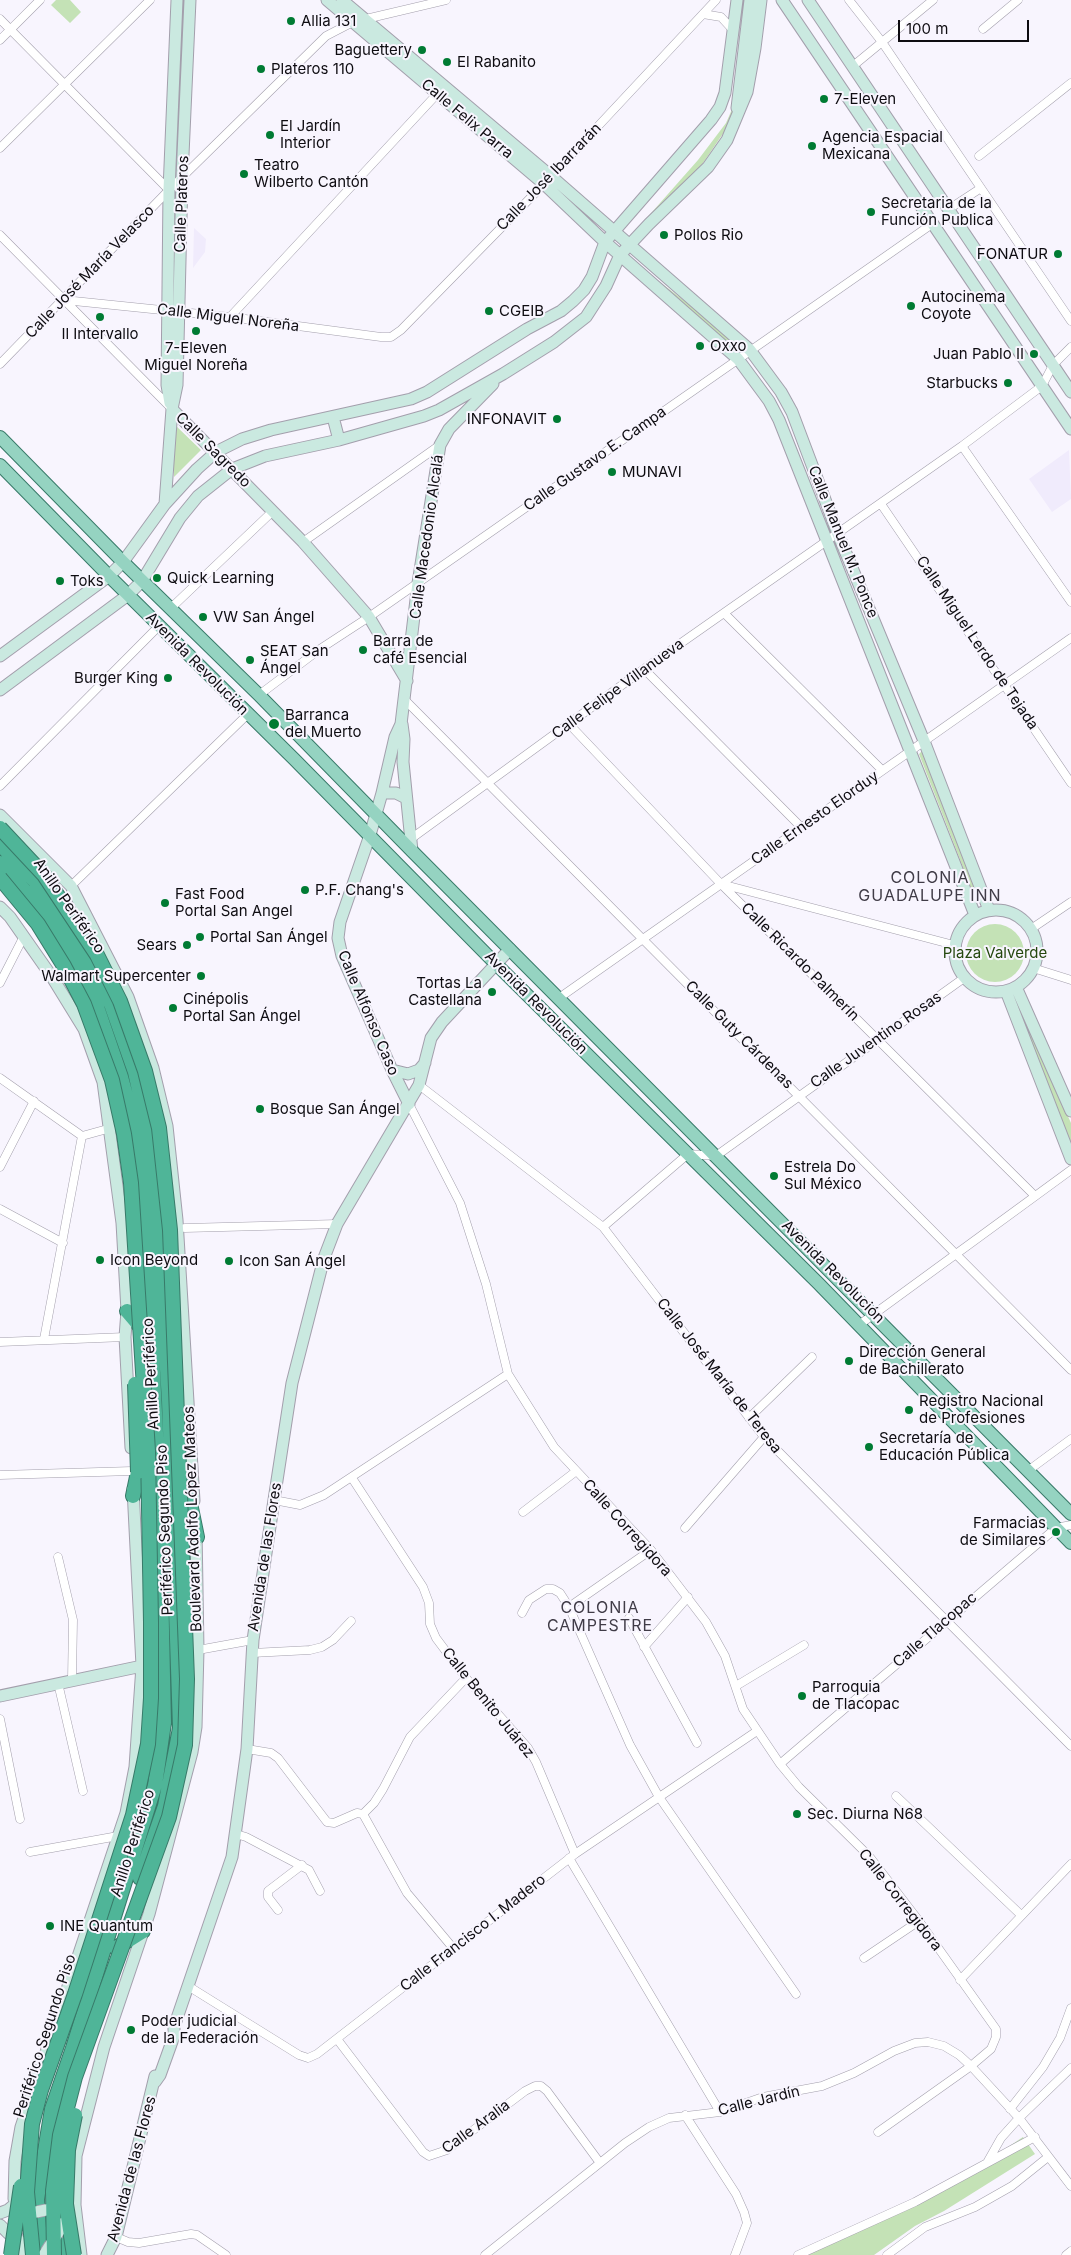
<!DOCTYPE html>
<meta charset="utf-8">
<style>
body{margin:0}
#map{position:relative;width:1071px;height:2255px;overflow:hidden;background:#f8f5fe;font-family:Inter,sans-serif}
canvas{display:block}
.scale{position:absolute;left:898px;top:20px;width:131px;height:22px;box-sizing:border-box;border:2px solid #0e0c11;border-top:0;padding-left:6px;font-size:15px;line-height:18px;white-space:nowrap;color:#0e0c11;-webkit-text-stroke:4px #f8f5fe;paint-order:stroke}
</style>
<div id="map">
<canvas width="1071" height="2255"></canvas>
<div class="scale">100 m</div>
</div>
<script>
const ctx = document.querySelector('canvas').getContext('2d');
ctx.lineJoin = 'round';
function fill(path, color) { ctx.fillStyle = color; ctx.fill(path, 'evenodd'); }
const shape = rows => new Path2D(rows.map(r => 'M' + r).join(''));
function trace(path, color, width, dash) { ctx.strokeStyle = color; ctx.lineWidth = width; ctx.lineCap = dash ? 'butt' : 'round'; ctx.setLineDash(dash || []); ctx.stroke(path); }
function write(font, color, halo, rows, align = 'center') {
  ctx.font = font + ' Inter,sans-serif'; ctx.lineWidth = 4; ctx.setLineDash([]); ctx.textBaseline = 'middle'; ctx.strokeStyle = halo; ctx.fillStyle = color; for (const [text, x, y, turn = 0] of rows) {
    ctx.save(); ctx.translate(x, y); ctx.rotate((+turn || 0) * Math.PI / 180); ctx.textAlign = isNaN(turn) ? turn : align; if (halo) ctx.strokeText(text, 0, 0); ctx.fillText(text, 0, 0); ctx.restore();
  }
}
fill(shape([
 [194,228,206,239,205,252,193,268],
 [1069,450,1071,499,1052,512,1029,479]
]), '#f0ebfc');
fill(shape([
 [56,0,70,0,81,12,70,23,51,5],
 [737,98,739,110,703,163,670,203,630,237,698,160,726,123],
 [639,266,742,345,738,351,634,271],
 [173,423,201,450,174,477],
 [924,749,981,901,977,903,919,754],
 '966 953a29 29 0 1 1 58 0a29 29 0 1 1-58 0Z',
 [1016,1002,1071,1123,1071,1142,1013,1003],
 [1023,2137,1035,2154,944,2211,915,2226,874,2255,801,2255,960,2179]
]), '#c4e2b6');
const street = shape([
 [849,0,882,42,1071,321],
 [703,14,721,17,733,30],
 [0,19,169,190],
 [983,29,1018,0],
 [0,40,40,0],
 [853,66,933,0],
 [0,148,150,0],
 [979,156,1071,83],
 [949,209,981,188],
 [0,235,171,408],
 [64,300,230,317,381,337,391,337,401,330,544,184,716,0],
 [230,317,438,93],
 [0,364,169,190,326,36,353,22,446,0],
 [962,446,1071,602],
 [881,504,1071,783],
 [303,542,440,445],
 [171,608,273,511],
 [725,614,882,770],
 [644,669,801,827],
 [259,695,320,649,369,617,932,224],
 [405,700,1071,1370],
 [569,724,721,884,1034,1195],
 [0,786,159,626],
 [412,838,644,669,962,446,1042,386,1053,365,1071,347],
 [721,884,954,945],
 [71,886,248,714],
 [1031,929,1071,902],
 [1033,968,1071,980],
 [0,983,24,936],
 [559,998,1071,638],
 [0,1078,82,1136],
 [419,1085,603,1227,764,1437,1071,1746],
 [409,1104,460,1203,486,1284,508,1374,554,1447,651,1550,706,1622,725,1656,743,1709,780,1764,799,1787,869,1856,919,1921,996,2029,996,2037,991,2049,971,2066,878,2132],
 [82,1136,111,1128],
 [0,1167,34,1101],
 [0,1209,63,1243],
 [603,1227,688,1154,716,1156,964,978],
 [185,1228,337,1224],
 [859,1325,1071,1170],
 [44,1339,82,1136],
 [0,1342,125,1337],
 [749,1418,812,1357],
 [1029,1470,1071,1439],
 [0,1475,132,1471],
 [352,1478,423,1587,429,1603,430,1624,436,1638,466,1678,528,1748,536,1762,575,1854],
 [274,1500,300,1505,324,1495,508,1374],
 [523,1512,575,1472],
 [685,1528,764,1437],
 [58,1557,73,1620,72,1680],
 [569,1607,651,1550],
 [522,1613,529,1600,546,1589,553,1589,560,1593,569,1607,630,1745,659,1797,796,1994],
 [629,1618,697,1743],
 [644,1647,688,1597],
 [198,1650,253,1640],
 [252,1653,310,1650,322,1647,333,1640,351,1621],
 [58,1683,83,1791],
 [736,1686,804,1645],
 [0,1719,20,1819],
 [247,1749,271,1753,278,1758,327,1822,334,1823,357,1813,363,1814],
 [780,1764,1056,1528,1071,1525],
 [896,1796,1021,1915],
 [363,1814,374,1803,383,1789,410,1737,466,1678],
 [363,1814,407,1893,453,1948],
 [236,1834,246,1837,309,1870,320,1891],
 [30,1852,118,1836],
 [569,1858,720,2112],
 [278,1910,268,1897,268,1891,302,1865],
 [864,1958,919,1921],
 [960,1980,1071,1864],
 [188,1986,299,2055,308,2058,317,2054,575,1854,757,1731],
 [337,2039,423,2152,429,2156,447,2150,525,2091,535,2086,541,2086,547,2091,600,2163],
 [1010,2109,1043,2067,1060,2038,1071,2008],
 [685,2115,736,2194,744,2212,747,2223,735,2255],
 [988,2161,1001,2138,1019,2118,1071,2068],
 [116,2237,128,2242,139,2243,191,2234,197,2235,226,2255],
 [485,2255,625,2143,649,2127,669,2118,720,2112,763,2097,822,2086,854,2073,894,2051,915,2043,928,2042,944,2046,959,2055,971,2066,1019,2118,1071,2186],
 [798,2255,915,2202,1035,2137],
 [887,2255,925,2227,975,2207,1012,2186,1048,2157],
 [1066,2255,1071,2251]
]);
const secondary = shape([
 [327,0,544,184,605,242,738,359,769,401,779,420,975,915],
 [342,0,552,177,750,350,781,392,792,412,838,534,924,741,989,910],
 [782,0,1071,429],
 [808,0,1071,392],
 [737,108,750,0],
 [170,403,167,385,169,190,177,0],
 [172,409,303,542,369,617,407,681],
 [333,417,339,440],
 [165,504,172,409,177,385,182,177,190,0],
 [0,656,109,576,123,562,165,504,197,469,216,452,242,439,271,430,411,399,427,392,527,329,561,311,573,301,584,290,592,277,605,242,711,120,720,107,725,93,737,0],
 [0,690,128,595,142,581,180,518,198,496,232,469,265,456,339,440,424,416,439,410,503,374,554,342,586,317,606,286,620,255,649,224,708,167,727,140,747,92,755,48,761,0],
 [402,724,404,739,403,762,412,851],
 [382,793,396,793,406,798],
 [0,815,71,886,128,997,153,1068,167,1126,177,1220,194,1501],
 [0,907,10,917,52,977,84,1029,103,1082,122,1223,127,1311,125,1337,131,1448],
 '955 951a41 41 0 1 1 82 0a41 41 0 1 1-82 0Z',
 [1016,987,1071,1111],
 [1006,991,1071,1159],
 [392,1070,408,1074,419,1070,425,1063],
 [409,1104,392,1070,342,956,338,938,340,922,370,835,382,793,395,737,401,724,418,583,440,445,449,429,493,384],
 [0,1696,142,1666],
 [155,2082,160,2075,174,2036,174,2027,232,1857,247,1749,253,1640,274,1500,292,1383,324,1258,337,1224,419,1085,431,1038,442,1022,510,949],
 [14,2199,15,2161,21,2127,126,1813,135,1767,142,1666,133,1489],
 [0,2213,8,2210,14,2205],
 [0,2225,8,2233,20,2241],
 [16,2232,21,2255],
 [81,2255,75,2205,76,2156,104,2047,149,1914,192,1752,196,1727,198,1650,196,1529],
 [107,2255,116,2237,155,2076]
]);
const primary = shape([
 [0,437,123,562,259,695,412,851,1071,1514],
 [0,465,109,576,294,759,496,964,818,1283,1071,1543]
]);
const highway = shape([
 [0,844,35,881,88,958,111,1004,135,1072,148,1130,158,1231,169,1400,180,1728,165,1806,140,1878],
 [0,863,39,907,77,962,97,1007,121,1077,136,1132,146,1232,159,1493,164,1723,155,1785,73,2048,52,2109,37,2199,39,2228,46,2255],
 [127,1311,145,1332],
 [183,1469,197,1537],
 [133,1496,138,1472],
 [116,1948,143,1931],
 [59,2221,64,2255]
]);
trace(street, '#a39fac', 9);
trace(secondary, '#a39fac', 13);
trace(primary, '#387a69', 14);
trace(highway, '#387a69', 16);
trace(street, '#fff', 8);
trace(secondary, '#cae9e0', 11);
trace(primary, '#95d3c1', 12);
trace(highway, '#4fb598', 14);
const secondaryBridge = shape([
 [31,2213,61,2207],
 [44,2255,66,2220]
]);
const highwayBridge = shape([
 [0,828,44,875,97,955,120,1001,145,1071,159,1128,170,1230,187,1679,185,1745,169,1817,75,2077,60,2135,53,2191,54,2255],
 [0,878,38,924,64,966,84,1004,112,1080,124,1134,131,1183,148,1451,151,1622,151,1698,148,1744,133,1815,75,1994,41,2090,32,2124,27,2192,33,2255],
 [135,1384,138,1472],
 [11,2255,21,2186],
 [74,2255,66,2204,68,2150,75,2115]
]);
trace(secondaryBridge, '#a39fac', 13, []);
trace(highwayBridge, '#387a69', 16, []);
trace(secondaryBridge, '#cae9e0', 11);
trace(highwayBridge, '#4fb598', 14);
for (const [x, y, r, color] of [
 [291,21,5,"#007b33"],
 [422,50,5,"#007b33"],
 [447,62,5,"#007b33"],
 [261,69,5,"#007b33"],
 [824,99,5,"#007b33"],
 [270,135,5,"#007b33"],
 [812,146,5,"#007b33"],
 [244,174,5,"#007b33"],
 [871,212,5,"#007b33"],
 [664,235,5,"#007b33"],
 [1058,254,5,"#007b33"],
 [911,306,5,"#007b33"],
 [489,311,5,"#007b33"],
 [100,317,5,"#007b33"],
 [196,331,5,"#007b33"],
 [700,346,5,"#007b33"],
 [1034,354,5,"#007b33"],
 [1008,383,5,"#007b33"],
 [557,419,5,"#007b33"],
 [612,472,5,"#007b33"],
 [157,578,5,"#007b33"],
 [60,581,5,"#007b33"],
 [203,617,5,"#007b33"],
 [363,650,5,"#007b33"],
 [250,660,5,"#007b33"],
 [168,678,5,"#007b33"],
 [274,724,6,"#007b33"],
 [305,890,5,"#007b33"],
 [165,903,5,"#007b33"],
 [200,937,5,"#007b33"],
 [187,945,5,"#007b33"],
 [201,976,5,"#007b33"],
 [492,992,5,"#007b33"],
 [173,1008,5,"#007b33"],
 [260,1109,5,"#007b33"],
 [774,1176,5,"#007b33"],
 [100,1260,5,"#007b33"],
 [229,1261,5,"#007b33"],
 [849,1361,5,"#007b33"],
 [909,1410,5,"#007b33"],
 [869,1447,5,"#007b33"],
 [1056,1532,5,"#007b33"],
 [802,1696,5,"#007b33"],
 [797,1814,5,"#007b33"],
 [50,1926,5,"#007b33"],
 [131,2030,5,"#007b33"]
]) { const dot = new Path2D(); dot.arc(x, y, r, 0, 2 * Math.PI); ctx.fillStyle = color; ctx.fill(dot); trace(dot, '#f8f5fe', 2); }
write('15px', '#0e0c11', '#f8f5fe', [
 ["Allia 131",301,21],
 ["Baguettery",412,50,"right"],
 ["El Rabanito",457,62],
 ["Plateros 110",271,69],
 ["7-Eleven",834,99],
 ["El Jardín",280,126],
 ["Interior",280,143],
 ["Agencia Espacial",822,137],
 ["Mexicana",822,154],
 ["Teatro",254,165],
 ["Wilberto Cantón",254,182],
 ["Secretaria de la",881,203],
 ["Función Publica",881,220],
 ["Pollos Rio",674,235],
 ["FONATUR",1048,254,"right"],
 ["Autocinema",921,297],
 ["Coyote",921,314],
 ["CGEIB",499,311],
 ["Il Intervallo",100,334,"center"],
 ["Oxxo",710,346],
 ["7-Eleven",196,348,"center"],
 ["Miguel Noreña",196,365,"center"],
 ["Juan Pablo II",1024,354,"right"],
 ["Starbucks",998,383,"right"],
 ["INFONAVIT",547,419,"right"],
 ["MUNAVI",622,472],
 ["Quick Learning",167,578],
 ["Toks",70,581],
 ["VW San Ángel",213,617],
 ["Barra de",373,641],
 ["café Esencial",373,658],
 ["SEAT San",260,651],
 ["Ángel",260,668],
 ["Burger King",158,678,"right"],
 ["Barranca",285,715],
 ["del Muerto",285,732],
 ["P.F. Chang's",315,890],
 ["Fast Food",175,894],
 ["Portal San Angel",175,911],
 ["Portal San Ángel",210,937],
 ["Sears",177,945,"right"],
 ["Walmart Supercenter",191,976,"right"],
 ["Tortas La",482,983,"right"],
 ["Castellana",482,1000,"right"],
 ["Cinépolis",183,999],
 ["Portal San Ángel",183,1016],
 ["Bosque San Ángel",270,1109],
 ["Estrela Do",784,1167],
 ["Sul México",784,1184],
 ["Icon Beyond",110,1260],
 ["Icon San Ángel",239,1261],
 ["Dirección General",859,1352],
 ["de Bachillerato",859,1369],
 ["Registro Nacional",919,1401],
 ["de Profesiones",919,1418],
 ["Secretaría de",879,1438],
 ["Educación Pública",879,1455],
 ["Farmacias",1046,1523,"right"],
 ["de Similares",1046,1540,"right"],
 ["Parroquia",812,1687],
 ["de Tlacopac",812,1704],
 ["Sec. Diurna N68",807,1814],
 ["INE Quantum",60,1926],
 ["Poder judicial",141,2021],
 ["de la Federación",141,2038]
], 'left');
write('15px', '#0e0c11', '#f8f5fe', [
 ["Calle Felix Parra",467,119,40],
 ["Calle José Ibarrarán",549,177,-46],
 ["Calle Plateros",182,204,-88],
 ["Calle José María Velasco",90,272,-46],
 ["Calle Miguel Noreña",228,318,7],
 ["Calle Sagredo",213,450,45],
 ["Calle Gustavo E. Campa",595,459,-35],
 ["Calle Macedonio Alcalá",427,537,-82],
 ["Calle Manuel M. Ponce",843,542,68],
 ["Calle Miguel Lerdo de Tejada",977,643,56],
 ["Avenida Revolución",197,664,45],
 ["Calle Felipe Villanueva",618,689,-36],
 ["Calle Ernesto Elorduy",815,818,-35],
 ["Anillo Periférico",69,906,55],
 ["Calle Ricardo Palmerín",800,962,45],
 ["Avenida Revolución",536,1003,45],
 ["Calle Alfonso Caso",368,1013,67],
 ["Calle Guty Cárdenas",739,1035,45],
 ["Calle Juventino Rosas",876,1040,-35],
 ["Avenida Revolución",833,1272,45],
 ["Anillo Periférico",151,1374,-93],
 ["Calle José María de Teresa",719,1376,52],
 ["Boulevard Adolfo López Mateos",193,1519,-92],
 ["Calle Corregidora",627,1528,48],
 ["Periférico Segundo Piso",165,1530,-92],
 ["Avenida de las Flores",265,1557,-81],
 ["Calle Tlacopac",935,1630,-41],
 ["Calle Benito Juárez",488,1703,51],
 ["Anillo Periférico",133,1843,-72],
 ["Calle Corregidora",900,1900,52],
 ["Calle Francisco I. Madero",473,1933,-38],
 ["Periférico Segundo Piso",45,2036,-72],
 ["Calle Jardín",759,2101,-14],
 ["Calle Aralia",476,2127,-36],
 ["Avenida de las Flores",132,2169,-75]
]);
write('15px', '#25480f', '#f8f5fe', [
 ["Plaza Valverde",995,953]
]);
ctx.letterSpacing = '1px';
write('16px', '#403c47', '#f8f5fe', [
 ["COLONIA",930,878],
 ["GUADALUPE INN",930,896],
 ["COLONIA",600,1608],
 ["CAMPESTRE",600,1626]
]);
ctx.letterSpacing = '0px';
</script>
